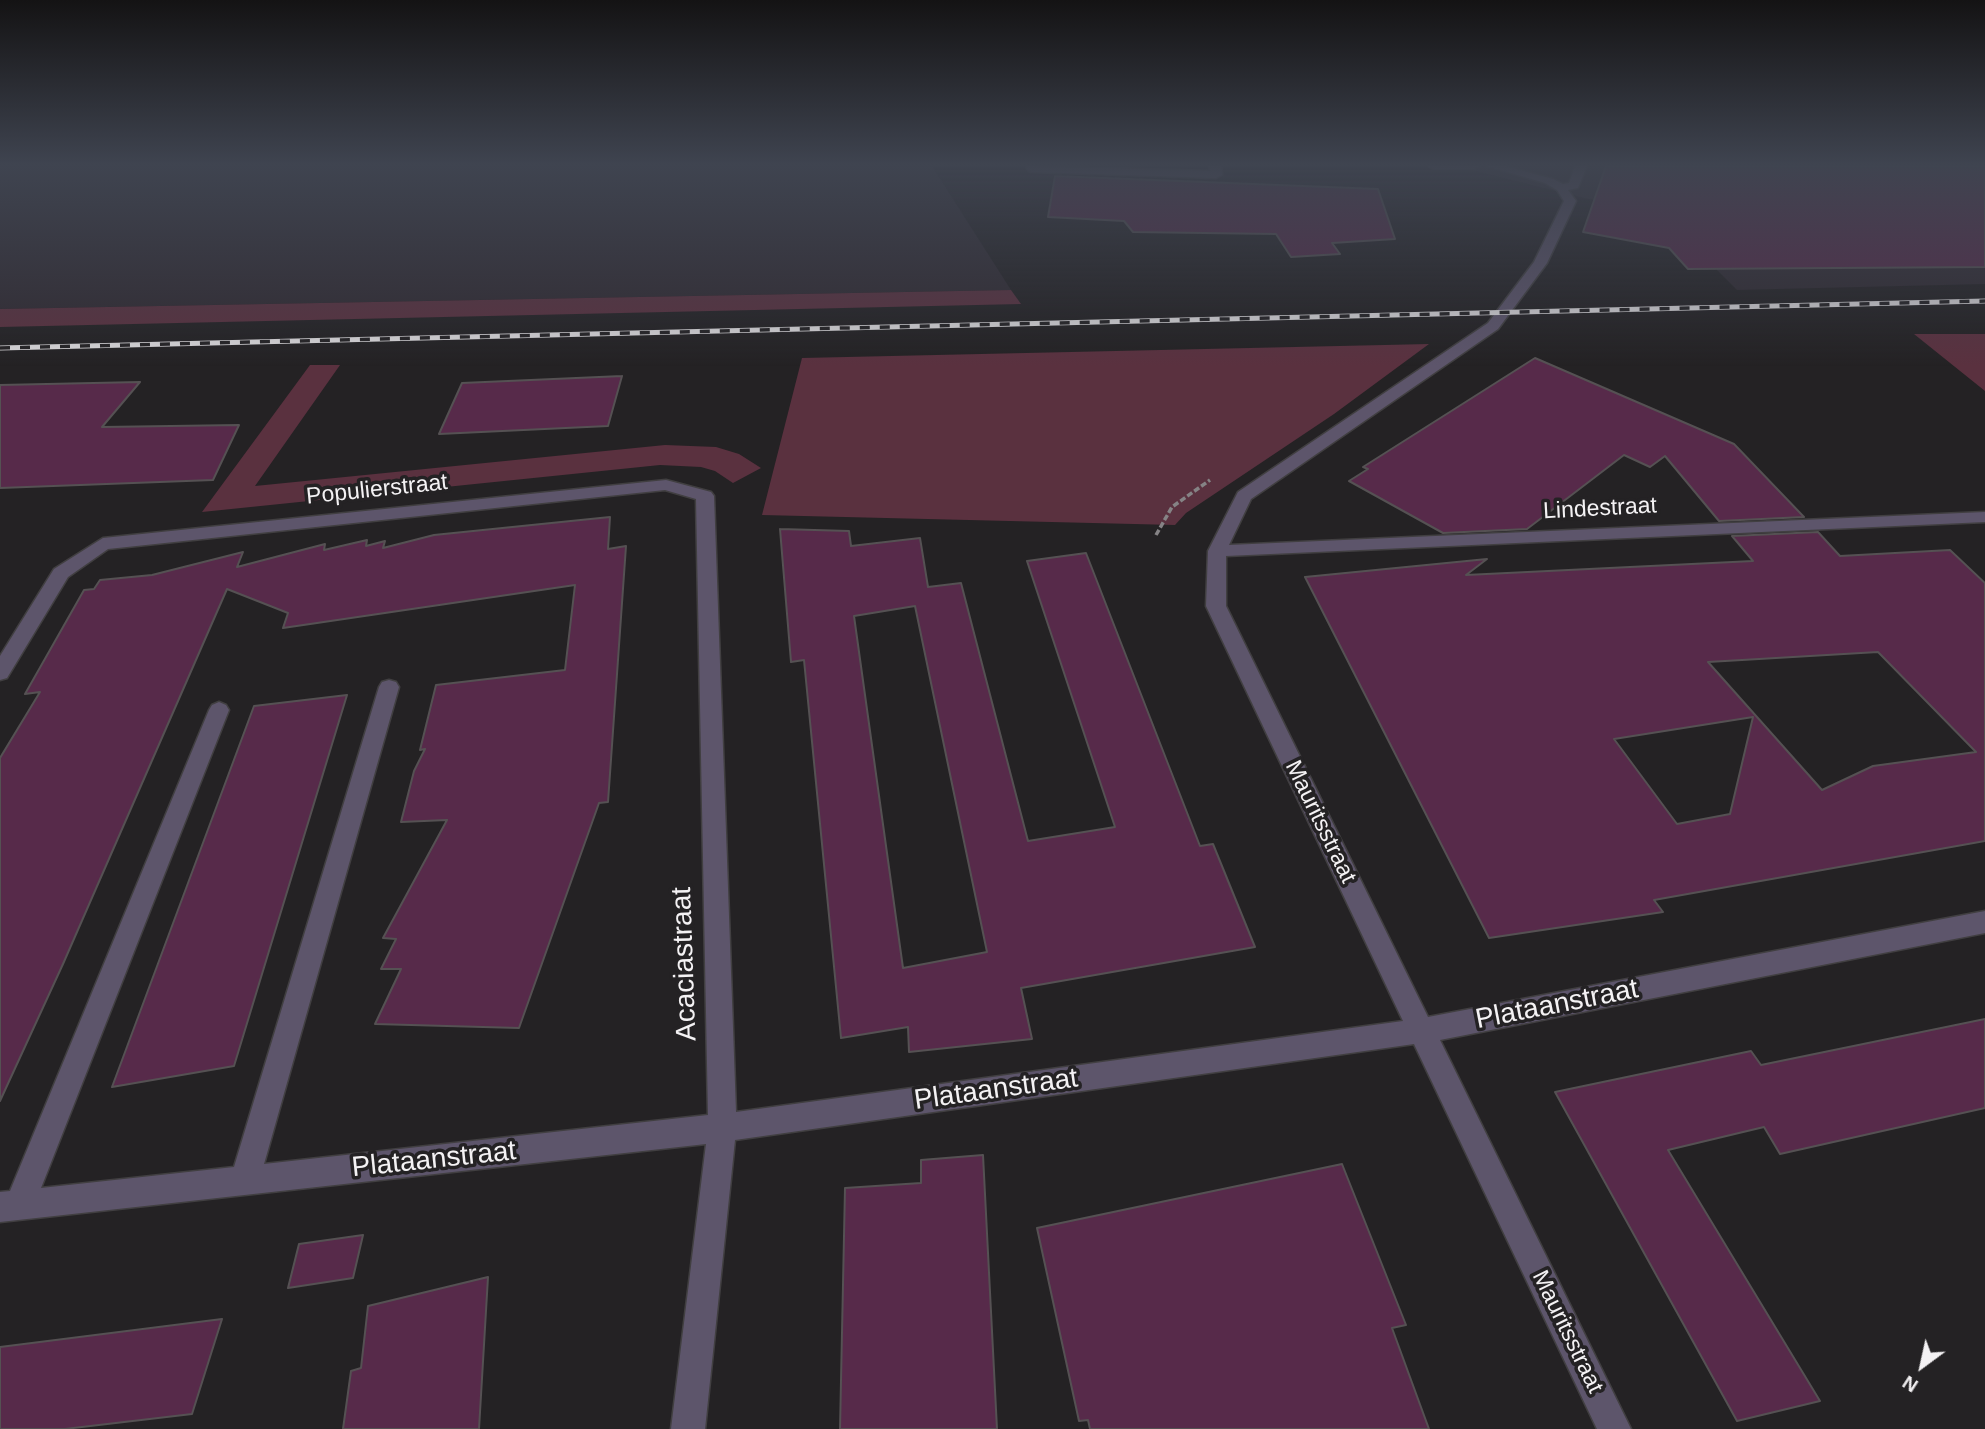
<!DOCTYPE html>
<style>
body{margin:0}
#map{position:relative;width:1985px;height:1429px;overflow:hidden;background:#242224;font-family:Helvetica,sans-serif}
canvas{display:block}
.north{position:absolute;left:1887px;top:1331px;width:70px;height:70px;-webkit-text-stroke:5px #242224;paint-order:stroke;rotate:213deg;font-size:19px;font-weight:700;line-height:28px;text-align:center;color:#f4f2f4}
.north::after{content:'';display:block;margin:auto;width:24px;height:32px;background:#f4f2f4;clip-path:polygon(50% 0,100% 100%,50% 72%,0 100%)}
</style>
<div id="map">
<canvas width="1985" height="1429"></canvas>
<div class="north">N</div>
</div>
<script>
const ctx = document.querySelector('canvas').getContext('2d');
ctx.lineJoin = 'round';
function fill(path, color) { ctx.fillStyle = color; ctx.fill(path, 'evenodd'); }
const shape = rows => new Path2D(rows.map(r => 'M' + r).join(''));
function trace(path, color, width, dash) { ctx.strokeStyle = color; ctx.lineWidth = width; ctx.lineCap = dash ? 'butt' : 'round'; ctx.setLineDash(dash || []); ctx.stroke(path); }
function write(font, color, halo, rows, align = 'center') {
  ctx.font = font + ' Helvetica,sans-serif'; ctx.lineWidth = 7; ctx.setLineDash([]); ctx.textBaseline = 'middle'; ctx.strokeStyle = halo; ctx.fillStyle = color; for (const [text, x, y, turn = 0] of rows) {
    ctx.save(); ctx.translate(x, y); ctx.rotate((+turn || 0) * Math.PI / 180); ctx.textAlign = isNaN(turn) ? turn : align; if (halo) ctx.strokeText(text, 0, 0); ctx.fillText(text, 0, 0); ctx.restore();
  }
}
fill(shape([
 [0,166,932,166,1011,290,0,309],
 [1455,166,1985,166,1985,284,1737,290,1659,212,1584,198]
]), '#302a31');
fill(shape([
 [1011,290,1021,304,0,327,0,309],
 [1914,334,1985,334,1985,391],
 [1429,344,1334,414,1186,513,1175,525,762,515,802,358],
 [310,365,340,365,255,486,665,445,716,447,739,454,761,468,733,483,715,471,701,467,660,465,202,512]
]), '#5a313f');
const building = shape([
 [1606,166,1985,166,1985,267,1688,269,1669,248,1583,232,1606,166],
 [1055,176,1378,189,1395,239,1332,243,1340,254,1291,257,1276,234,1133,232,1124,221,1048,217,1055,176],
 [1535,358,1734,444,1804,517,1719,521,1665,456,1650,467,1624,455,1527,529,1443,533,1349,481,1368,469,1363,467,1535,358],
 [622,376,608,426,439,434,462,383,622,376],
 [140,382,102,427,239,425,213,480,0,488,0,385,140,382],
 [610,517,608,549,626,546,608,802,599,803,519,1028,375,1024,401,969,381,969,396,939,383,938,447,820,401,822,414,771,425,749,420,750,436,685,565,670,575,585,283,628,288,613,227,589,63,964,0,1101,0,758,40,692,25,694,84,590,94,589,100,580,152,575,243,552,237,567,325,544,324,550,367,540,366,546,385,541,383,548,434,535,610,517],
 [780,529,849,531,851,546,920,538,928,587,961,583,1028,841,1115,827,1027,561,1086,553,1200,846,1213,844,1255,947,1021,988,1032,1039,909,1052,908,1027,841,1038,804,660,791,662,780,529],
 [915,606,987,952,903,968,854,616,915,606],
 [1818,532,1840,556,1950,550,1985,583,1985,841,1654,900,1663,912,1489,938,1305,577,1487,559,1466,575,1753,561,1732,536,1818,532],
 [1878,652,1976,752,1873,766,1822,790,1708,662,1878,652],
 [1753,717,1730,814,1677,824,1614,739,1753,717],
 [347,695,234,1066,112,1087,254,706,347,695],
 [1985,1019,1985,1108,1780,1154,1764,1127,1668,1150,1820,1401,1737,1421,1555,1092,1751,1051,1761,1065,1985,1019],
 [983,1155,997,1429,840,1429,845,1188,921,1183,921,1160,983,1155],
 [1342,1164,1406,1325,1392,1328,1429,1429,1090,1429,1088,1420,1079,1421,1037,1228,1342,1164],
 [363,1235,353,1278,288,1288,299,1244,363,1235],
 [488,1277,479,1429,343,1429,351,1371,361,1368,368,1306,488,1277],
 [222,1319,192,1414,65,1429,0,1429,0,1347,222,1319]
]);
fill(building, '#572a4a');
trace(building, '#555153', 2);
const minor = shape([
 [1026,166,1210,171,1209,166,1221,166,1222,175,1216,178,1032,172,1028,171,1026,166],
 [1428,166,1480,166,1474,169,1434,169,1428,166],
 [1487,166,1505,166,1553,179,1563,184,1569,183,1575,166,1587,166,1578,188,1568,190,1576,201,1547,263,1498,329,1251,499,1229,545,1985,512,1985,522,1226,556,1226,606,1428,1017,1985,911,1985,933,1440,1040,1631,1429,1597,1429,1414,1044,735,1140,705,1429,671,1429,706,1144,0,1222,0,1192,10,1191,209,710,212,705,219,702,226,705,229,710,41,1188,234,1167,379,687,382,682,389,680,396,682,399,687,264,1164,708,1115,696,499,665,490,108,549,68,577,7,678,0,680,0,656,54,569,103,538,666,480,711,492,714,496,736,1112,1403,1021,1206,606,1208,551,1238,492,1488,323,1534,262,1564,201,1557,190,1545,183,1487,166]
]);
trace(minor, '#413f41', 3);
trace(shape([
 [1156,535,1172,507,1210,480]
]), '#858385', 3.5, [6, 2.5]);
fill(minor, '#5d556b');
const rail = shape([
 [0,348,1985,301]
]);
trace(rail, '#dcdadc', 5);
trace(rail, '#242224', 3.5, [10]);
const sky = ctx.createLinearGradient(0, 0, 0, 366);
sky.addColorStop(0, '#141314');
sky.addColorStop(0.45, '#3f4450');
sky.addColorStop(1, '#3f445000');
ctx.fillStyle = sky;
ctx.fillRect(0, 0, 1985, 366);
write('23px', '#f4f2f4', '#242224', [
 ["Populierstraat",377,490,-6],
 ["Lindestraat",1600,509,-3],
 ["Mauritsstraat",1320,822,64],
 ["Mauritsstraat",1567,1332,64]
]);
write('28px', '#f4f2f4', '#242224', [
 ["Acaciastraat",685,964,-92],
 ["Plataanstraat",1557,1005,-11],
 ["Plataanstraat",996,1090,-8],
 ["Plataanstraat",434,1160,-6]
]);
</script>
